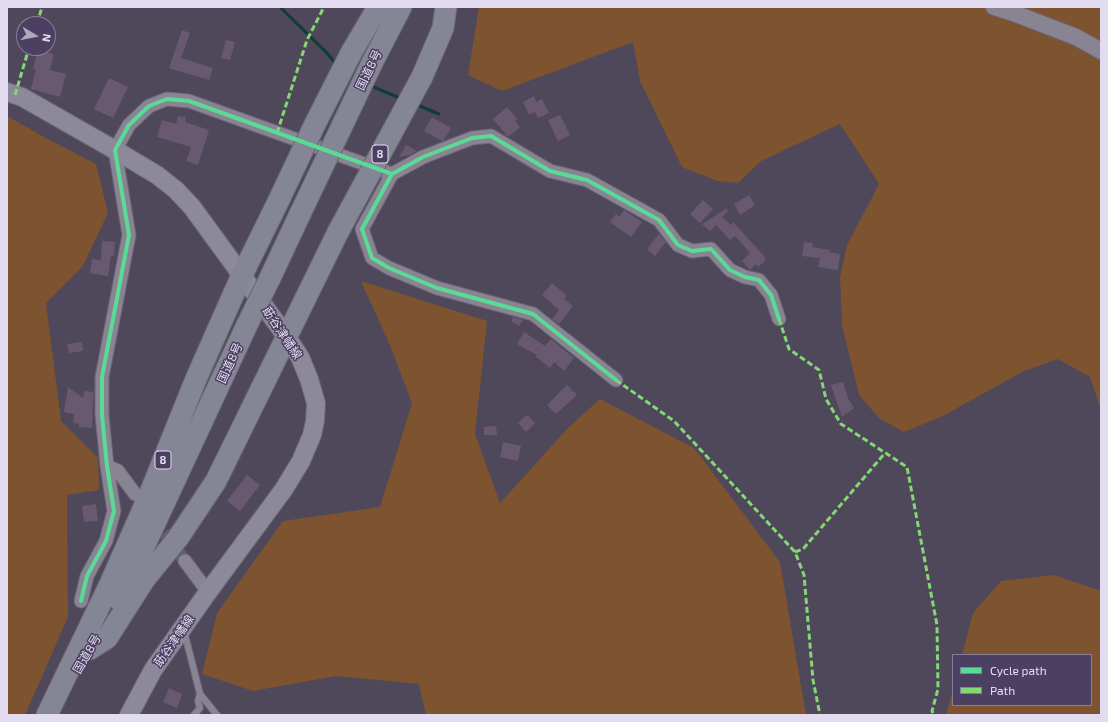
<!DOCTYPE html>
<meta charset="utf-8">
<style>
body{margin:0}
#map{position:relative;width:1108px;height:722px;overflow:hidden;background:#4e485a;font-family:"Exo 2",sans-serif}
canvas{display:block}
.frame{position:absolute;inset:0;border:8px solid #e3dcf1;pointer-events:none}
.legend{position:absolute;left:952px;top:654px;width:140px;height:52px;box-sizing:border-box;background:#4c4062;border:1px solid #887e9b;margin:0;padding:5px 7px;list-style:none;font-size:12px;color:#e3dcf1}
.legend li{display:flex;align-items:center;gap:8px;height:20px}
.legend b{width:20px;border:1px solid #887e9b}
.north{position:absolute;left:16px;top:16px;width:40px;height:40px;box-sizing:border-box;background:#4c4062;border:1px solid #887e9b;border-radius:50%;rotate:100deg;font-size:11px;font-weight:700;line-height:16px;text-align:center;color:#e3dcf1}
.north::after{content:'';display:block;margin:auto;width:14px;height:18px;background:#afa8bc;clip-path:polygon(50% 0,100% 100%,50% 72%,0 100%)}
</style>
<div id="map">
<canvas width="1108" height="722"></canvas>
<div class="frame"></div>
<ul class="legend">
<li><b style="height:5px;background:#5adb95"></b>Cycle path</li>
<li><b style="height:5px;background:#83d873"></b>Path</li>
</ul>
<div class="north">N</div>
</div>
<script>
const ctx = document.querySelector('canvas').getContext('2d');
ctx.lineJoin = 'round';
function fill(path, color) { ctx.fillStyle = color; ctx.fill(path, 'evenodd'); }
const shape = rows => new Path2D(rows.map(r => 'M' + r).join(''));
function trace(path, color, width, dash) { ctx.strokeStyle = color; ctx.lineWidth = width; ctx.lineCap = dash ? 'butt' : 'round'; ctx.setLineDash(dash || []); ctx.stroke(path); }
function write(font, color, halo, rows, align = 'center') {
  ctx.font = font + ' "Exo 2","Noto Sans JP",sans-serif'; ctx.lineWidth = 3; ctx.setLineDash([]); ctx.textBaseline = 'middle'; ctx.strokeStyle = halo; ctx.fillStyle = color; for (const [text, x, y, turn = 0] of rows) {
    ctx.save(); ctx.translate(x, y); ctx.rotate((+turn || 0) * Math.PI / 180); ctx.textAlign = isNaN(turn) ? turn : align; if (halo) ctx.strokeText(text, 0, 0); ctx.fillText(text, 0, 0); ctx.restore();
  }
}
fill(shape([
 [479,7,1101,7,1101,410,1090,377,1058,359,1024,371,943,416,904,432,879,418,859,395,842,325,840,277,847,245,879,184,840,124,761,161,738,183,717,181,682,167,640,81,633,42,502,91,468,75],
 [7,116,44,137,96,164,108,213,83,266,46,303,61,421,98,458,99,490,67,495,68,617,25,715,7,715],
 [361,281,487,321,475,434,500,503,568,428,600,399,694,448,780,562,806,715,426,715,419,684,336,676,253,691,202,674,217,613,283,521,380,507,412,403,389,343],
 [1054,575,1101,591,1101,715,946,715,953,689,953,705,1091,705,1091,655,962,655,973,613,1001,581]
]), '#7d5330');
trace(shape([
 [280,7,326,52,336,64],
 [369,85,402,99],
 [415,104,439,114]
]), '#0e3c37', 3);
fill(shape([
 [182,30,190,33,181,58,213,68,209,80,169,68],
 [226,40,235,42,230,60,221,58],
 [38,50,54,54,50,70,66,74,60,97,31,89,36,69,33,69],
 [109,78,128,87,113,118,94,109],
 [534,96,536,102,542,99,549,113,538,118,535,112,529,115,523,102],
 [507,107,518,120,515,121,520,127,508,137,493,119],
 [560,115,570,135,558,141,548,120],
 [178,116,186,117,185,122,209,130,198,165,186,161,191,147,157,137,162,120,176,124],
 [432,117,451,128,444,140,442,141,424,131],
 [406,145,417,151,410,155,399,157],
 [749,195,755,205,740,215,734,204],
 [703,200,713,209,700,223,690,214],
 [726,209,728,211,722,217,731,225,733,222,765,257,764,258,766,260,758,267,756,264,750,270,742,261,750,253,735,236,730,240,716,225,710,231,702,224],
 [624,210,642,222,631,237,610,222,616,214,619,217],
 [659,234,666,242,655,256,647,249],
 [102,241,115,242,114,256,111,256,108,276,90,273,92,259,101,260],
 [804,242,813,243,812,247,830,250,829,252,840,254,838,270,818,267,820,258,802,256],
 [552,283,567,296,564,299,573,306,559,324,552,319,559,310,542,295],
 [513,317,523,320,519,326,511,321],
 [524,332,545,346,551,339,574,358,564,371,554,362,550,368,536,357,537,355,517,344],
 [82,342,83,351,69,353,67,344],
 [843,382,848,398,854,408,842,417,831,385],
 [567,385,577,395,556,414,547,405],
 [68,387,83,398,84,391,94,392,92,414,93,415,92,428,79,427,79,424,73,423,74,414,64,412],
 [527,415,535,423,526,432,518,423],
 [496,426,497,435,484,435,484,427],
 [503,442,521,446,518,461,500,457],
 [247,475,260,485,240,511,227,501],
 [96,504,98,521,84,522,82,506],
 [169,688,182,694,177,708,163,702]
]), '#685970');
trace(shape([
 [153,517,185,561]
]), '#645e71', 13, [13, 6]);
const service = shape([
 [184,631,200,694,217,715],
 [194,715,200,708,198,701,200,694]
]);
const minor = shape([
 [392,174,362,229,372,258,389,268,437,288,533,314,616,380],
 [107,466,118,471,135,494],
 [185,561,208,592],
 [81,601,87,576,106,541,114,511,107,466,102,415,102,377,129,235,115,150,129,125,149,106,167,99,189,101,392,174,423,157,472,138,491,136,550,171,587,180,659,220,678,245,692,251,711,249,730,270,745,277,759,280,771,295,779,319]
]);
const tertiary = shape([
 [994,7,1016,14,1076,37,1101,51]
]);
const secondary = shape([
 [7,92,22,97,115,150,157,175,176,190,192,207,286,336,300,357,309,379,316,403,315,421,312,435,301,461,284,489,208,592,153,670,129,715]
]);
const trunk = shape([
 [351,53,378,7],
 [372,63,401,7],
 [422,77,443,28,446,7],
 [270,278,300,214],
 [118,599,148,538,246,327],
 [90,649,107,638,144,580,178,538,216,481,338,232],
 [47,715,110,584,148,498,196,379,242,275,277,204]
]);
trace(service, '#6a6575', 8);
trace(minor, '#6a6575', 15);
trace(tertiary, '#6a6575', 18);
trace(secondary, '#6a6575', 20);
trace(trunk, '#6a6575', 23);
trace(service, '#898492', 6);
trace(minor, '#898492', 13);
trace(tertiary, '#898492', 16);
trace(secondary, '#8c8a9a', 18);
trace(trunk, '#848696', 21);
const trunkBridge = shape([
 [277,204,315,124,351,53],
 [300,214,372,63],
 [338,232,422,77],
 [246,327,270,278]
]);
trace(trunkBridge, '#6a6575', 23, []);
trace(trunkBridge, '#848696', 21);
trace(shape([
 [37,24,42,7],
 [15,95,29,48],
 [277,133,307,40,324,7],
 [779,319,789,349,819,370,826,399,841,424,907,467,937,625,938,689,932,711,934,715],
 [616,380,674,421,795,552,804,575,813,680,820,715],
 [795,552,803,549,885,453]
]), '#83d873', 3, [6, 3]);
trace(shape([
 [392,174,362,229,372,258,389,268,437,288,533,314,616,380],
 [81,601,87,576,106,541,114,511,107,466,102,415,102,377,129,235,115,150,129,125,149,106,167,99,189,101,392,174,423,157,472,138,491,136,550,171,587,180,659,220,678,245,692,251,711,249,730,270,745,277,759,280,771,295,779,319]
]), '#5adb95', 4);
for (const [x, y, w] of [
 [380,154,16],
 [163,460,16]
]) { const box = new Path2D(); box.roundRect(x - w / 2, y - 9, w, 18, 3); ctx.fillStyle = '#4c4062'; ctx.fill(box); trace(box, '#e3dcf1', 1); }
write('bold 11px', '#e3dcf1', null, [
 ["8",380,154],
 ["8",163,460]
]);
write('12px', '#e3dcf1', '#4c4062', [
 ["国道8号",369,70,-64],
 ["莇谷津幡線",282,333,56],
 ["国道8号",230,363,-65],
 ["莇谷津幡線",174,641,-55],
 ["国道8号",87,654,-60]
]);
</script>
